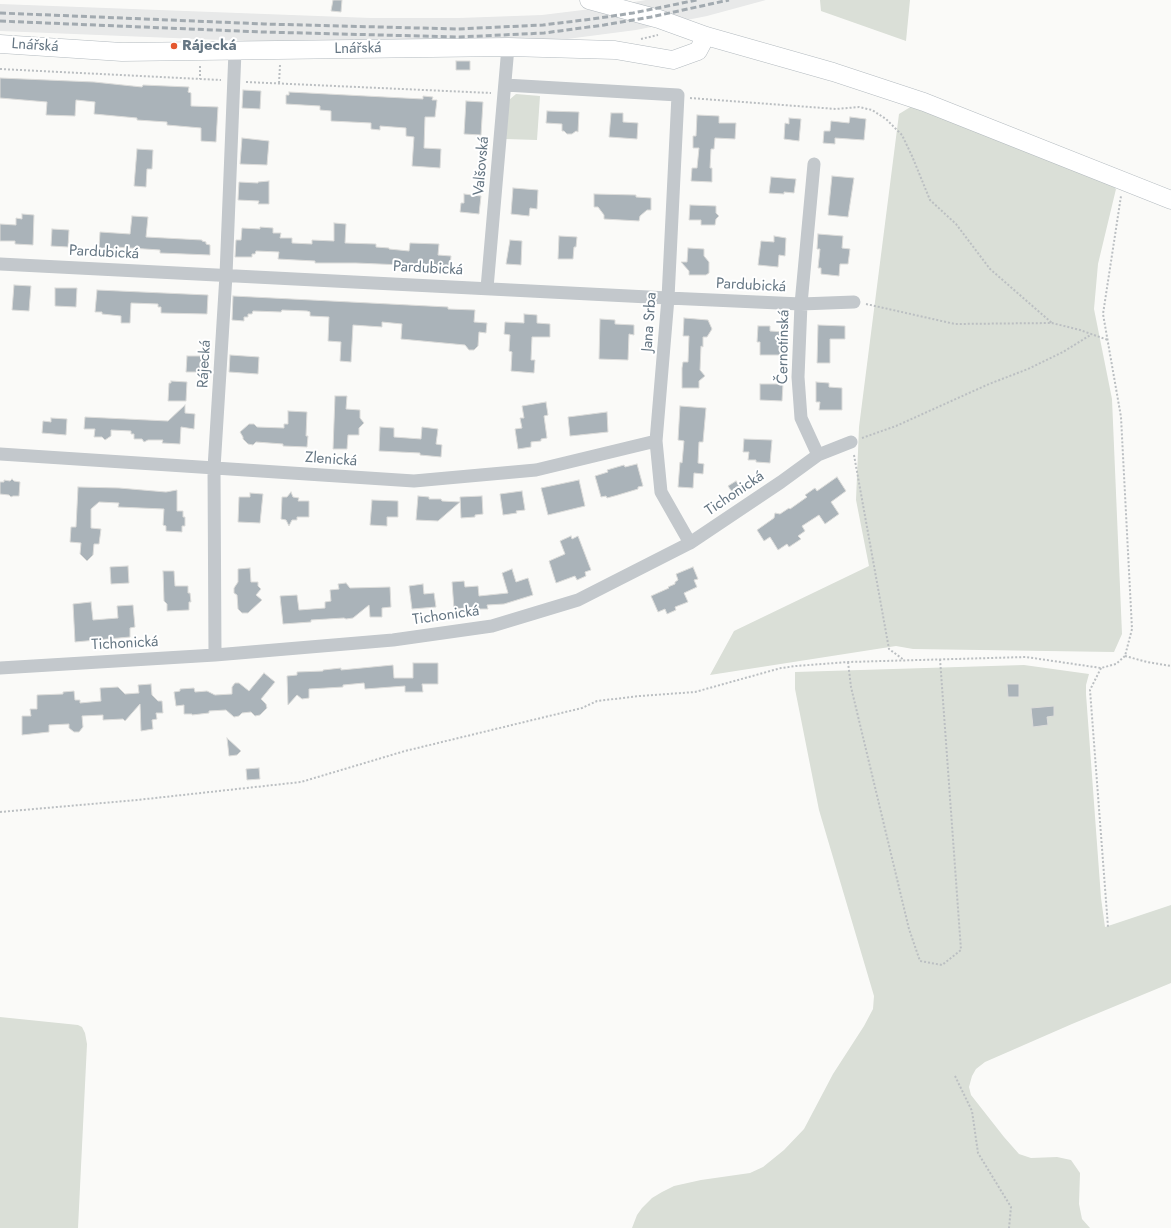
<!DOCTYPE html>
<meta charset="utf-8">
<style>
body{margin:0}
canvas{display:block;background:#fafaf8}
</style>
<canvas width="1171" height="1228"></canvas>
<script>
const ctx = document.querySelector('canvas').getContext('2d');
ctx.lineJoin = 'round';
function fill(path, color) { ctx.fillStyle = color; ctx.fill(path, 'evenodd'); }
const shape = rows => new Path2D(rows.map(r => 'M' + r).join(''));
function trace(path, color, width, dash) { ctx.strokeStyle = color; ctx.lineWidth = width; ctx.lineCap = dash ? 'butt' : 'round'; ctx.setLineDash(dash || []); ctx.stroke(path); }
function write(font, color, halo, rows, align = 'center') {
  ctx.font = font + ' Jost,sans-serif'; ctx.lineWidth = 4; ctx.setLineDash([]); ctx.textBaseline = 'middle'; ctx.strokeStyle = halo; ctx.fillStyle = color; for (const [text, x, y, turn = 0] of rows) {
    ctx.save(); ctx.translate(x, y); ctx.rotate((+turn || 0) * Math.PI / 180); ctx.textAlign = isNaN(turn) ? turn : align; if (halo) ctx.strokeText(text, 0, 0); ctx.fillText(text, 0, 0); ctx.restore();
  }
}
fill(shape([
 [646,0,766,0,707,16,636,30,544,42,370,46,0,31,0,4,371,18,459,18,542,15,591,9]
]), '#e8e9e9');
fill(shape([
 [820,0,910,0,906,41,821,11],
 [516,94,540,96,537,140,506,139,509,100],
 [912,106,1112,185,1116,189,1098,264,1094,309,1112,399,1122,634,1114,652,913,649,896,646,710,675,734,631,869,566,856,500,859,427,899,114],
 [1024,665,1089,674,1086,685,1086,694,1101,898,1105,927,1171,905,1171,983,1072,1024,985,1062,976,1069,972,1076,969,1087,971,1095,1004,1137,1019,1154,1031,1158,1057,1157,1071,1160,1080,1173,1079,1204,1082,1219,1090,1228,632,1228,637,1215,642,1208,652,1198,662,1192,674,1186,701,1180,750,1173,763,1167,784,1150,804,1129,833,1074,864,1026,873,1009,874,996,819,810,795,689,795,672],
 [0,1017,78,1025,82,1027,85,1033,87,1044,78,1228,0,1228]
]), '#dadfd7');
const building = shape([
 [333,0,342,0,341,12,331,11,333,0],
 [456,61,470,61,470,70,456,70,456,61],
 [0,78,94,82,142,87,143,85,189,87,188,92,191,93,191,106,218,107,216,142,201,141,201,128,167,125,167,122,137,120,137,118,94,114,95,102,76,100,75,116,46,115,47,102,0,98,0,78],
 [243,90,261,91,260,109,242,108,243,90],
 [289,92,423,99,423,96,433,97,432,100,437,100,435,117,425,117,424,148,441,149,440,168,412,166,414,137,406,136,406,128,380,126,380,130,371,129,371,123,331,121,331,111,320,110,320,106,286,104,286,95,289,95,289,92],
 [466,101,483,102,481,135,464,134,466,101],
 [547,111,579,112,578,132,576,131,572,134,567,134,564,131,562,131,562,124,546,123,547,111],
 [611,113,623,113,623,122,638,123,637,139,609,137,611,113],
 [697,115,719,116,719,123,736,123,735,139,715,138,714,149,711,149,710,168,712,168,712,182,691,181,692,168,697,168,699,148,693,148,693,136,696,136,697,115],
 [850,117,866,119,864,140,835,138,835,144,823,143,824,131,830,131,831,121,849,123,850,117],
 [789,118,801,119,799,141,784,139,785,123,789,124,789,118],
 [242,138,269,141,267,165,240,164,242,138],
 [137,149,153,150,152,169,147,169,146,187,134,186,137,149],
 [832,176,854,178,848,217,828,215,832,176],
 [771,177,796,179,794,193,784,192,784,194,769,193,771,177],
 [269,181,269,204,258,204,259,201,238,200,239,182,258,183,258,182,269,181],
 [513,188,538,190,537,209,530,208,529,216,511,214,513,188],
 [464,194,481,196,479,214,460,212,461,203,464,203,464,194],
 [594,194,636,195,636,197,651,198,651,210,647,210,640,216,639,221,604,219,604,215,598,207,594,207,594,194],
 [690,205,716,206,716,213,719,216,716,219,715,225,701,225,701,220,689,220,690,205],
 [22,214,34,215,33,245,15,244,15,241,0,241,0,224,16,225,16,218,22,219,22,214],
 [132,216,148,217,146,237,202,240,202,241,206,242,206,244,210,245,210,255,160,253,160,250,115,247,115,249,99,248,100,232,130,234,132,216],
 [334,223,346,224,345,243,376,244,376,247,389,248,389,249,409,251,410,243,439,244,438,255,451,256,450,267,356,263,315,263,315,261,278,259,279,252,256,251,255,254,252,254,252,257,235,257,236,240,241,240,242,228,260,229,260,227,273,228,273,233,281,233,280,238,292,238,292,243,312,244,312,240,334,241,334,223],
 [52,229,69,230,68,247,51,246,52,229],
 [818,234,843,236,842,248,850,249,848,264,840,264,839,276,821,274,821,268,818,268,820,249,817,249,818,234],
 [559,236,577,237,576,247,574,247,573,259,558,259,559,236],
 [774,236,786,238,785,256,779,255,778,267,758,265,761,241,774,242,774,236],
 [510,240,522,241,521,265,506,264,510,240],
 [688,248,704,249,704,256,709,262,709,273,706,275,689,275,689,271,681,262,687,262,688,248],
 [14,285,31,286,29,311,12,310,14,285],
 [55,288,77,288,76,307,55,306,55,288],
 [97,290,208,295,207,314,161,313,161,307,158,307,158,304,131,303,130,323,121,323,121,316,102,314,102,312,95,312,97,290],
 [233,296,448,307,448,309,475,310,474,322,487,323,486,333,479,332,478,346,474,350,469,350,465,345,401,339,402,324,382,322,382,327,353,325,351,362,340,361,341,342,328,341,329,317,310,316,310,312,307,311,282,310,281,312,253,311,252,314,248,314,248,317,244,317,244,321,232,320,233,296],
 [524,314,537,315,537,323,550,324,550,337,532,337,531,360,535,360,534,373,511,371,512,352,509,351,510,335,504,334,505,322,524,323,524,314],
 [684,318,708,320,712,329,707,337,703,337,703,347,701,346,700,370,705,376,699,381,699,388,682,388,682,368,683,362,688,362,689,336,683,336,684,318],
 [600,319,615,320,615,324,634,325,634,335,629,334,628,360,599,359,600,319],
 [818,325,845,326,845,339,830,339,830,363,817,363,818,325],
 [758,326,770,326,770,331,784,332,784,355,760,355,760,342,757,342,758,326],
 [230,355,259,357,258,374,229,372,230,355],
 [187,356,205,356,204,370,202,370,202,372,186,372,187,356],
 [171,381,187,382,186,401,168,401,169,383,171,383,171,381],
 [816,382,829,383,829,387,842,388,842,410,819,410,820,402,816,402,816,382],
 [760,384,783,384,782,401,760,400,760,384],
 [335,396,347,396,346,409,360,410,360,418,364,423,359,428,359,435,348,435,347,449,333,449,335,396],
 [546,402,548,415,544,416,547,438,541,439,541,441,531,442,531,447,518,449,515,429,522,428,520,418,524,418,522,406,546,402],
 [185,405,185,413,195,414,194,429,181,427,180,444,162,443,163,440,148,440,144,442,142,439,134,439,134,434,131,434,131,431,111,430,111,436,105,440,102,437,94,437,95,429,84,429,85,417,168,421,185,405],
 [680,406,706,408,703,442,699,442,698,463,704,464,703,474,694,473,693,488,678,487,680,462,682,463,684,441,678,440,680,406],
 [288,411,307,412,306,436,308,436,307,447,283,446,283,444,256,442,253,445,248,444,243,439,243,437,240,432,249,424,254,424,257,427,284,428,284,424,288,424,288,411],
 [607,412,608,432,570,436,568,417,607,412],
 [51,418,67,419,66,435,42,433,43,421,51,422,51,418],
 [380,427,394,428,394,437,421,439,422,427,438,429,436,444,442,445,441,457,420,455,420,453,379,451,380,427],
 [744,439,772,440,770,463,756,462,756,460,748,460,749,452,743,452,744,439],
 [637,464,643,486,638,487,638,489,618,495,607,498,606,496,601,497,595,476,608,472,607,470,624,465,625,467,637,464],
 [837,477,846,491,831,502,839,514,825,524,819,515,802,526,805,531,798,536,801,539,789,547,787,544,778,550,770,537,764,541,757,530,774,518,775,513,780,514,789,508,790,509,807,497,805,495,815,488,817,491,837,477],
 [12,479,14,481,20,482,19,496,13,496,11,497,9,495,0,494,0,482,4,482,4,480,10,481,12,479],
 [579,480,585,506,548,515,541,488,579,480],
 [736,481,744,493,736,498,728,486,736,481],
 [78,487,119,488,166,492,177,490,177,511,183,511,183,517,185,517,185,526,182,526,182,532,166,531,166,526,163,525,164,509,118,507,119,503,99,502,91,509,91,528,101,529,99,544,94,544,93,555,87,561,80,554,81,543,70,542,71,527,76,527,78,487],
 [522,491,525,510,516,511,517,513,503,515,500,494,522,491],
 [291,492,293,497,299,498,298,501,309,501,309,517,297,517,297,520,292,520,289,526,286,520,281,519,282,497,287,497,291,492],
 [250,493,263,494,260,523,238,522,239,497,250,497,250,493],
 [418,496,429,497,429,499,441,499,442,501,460,502,438,521,416,520,418,496],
 [482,496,483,514,475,515,475,517,461,518,460,497,482,496],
 [372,500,398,501,398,517,387,517,387,526,370,525,372,500],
 [571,536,572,539,578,536,591,570,585,572,586,576,577,580,575,576,556,583,549,561,565,554,560,541,571,536],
 [128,566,129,583,111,584,110,567,128,566],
 [693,567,698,579,694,580,697,587,684,593,688,602,675,607,676,610,667,614,665,609,658,612,651,596,669,588,668,587,675,584,675,582,678,580,676,574,693,567],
 [250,568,251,582,258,582,258,586,261,589,256,595,262,600,248,613,242,613,238,609,237,595,234,593,234,588,238,582,238,569,250,568],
 [512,569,516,582,528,578,533,595,504,604,487,605,488,609,478,609,478,607,454,609,452,582,464,581,465,587,478,586,479,596,508,593,502,573,512,569],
 [163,571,174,571,175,586,188,586,188,593,190,593,191,602,189,602,189,610,167,611,167,604,164,601,163,571],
 [346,583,350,588,390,587,391,607,382,608,382,617,370,617,369,605,353,618,346,619,344,618,311,620,311,622,283,624,280,596,297,595,299,610,325,608,325,602,331,601,330,590,339,589,338,584,346,583],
 [423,584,424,594,434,593,436,607,412,609,409,586,423,584],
 [91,602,93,620,118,618,117,606,133,605,135,627,130,628,130,637,75,642,73,604,91,602],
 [413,663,438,663,438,684,422,684,423,692,405,692,405,686,365,689,364,683,343,685,343,687,309,689,309,698,302,699,297,695,288,705,287,676,297,675,297,672,323,671,323,670,341,668,341,670,393,665,394,678,413,678,413,663],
 [264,673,275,682,261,699,266,704,267,708,260,715,255,716,251,712,242,713,239,716,234,717,226,710,209,711,209,713,192,715,192,714,184,714,184,705,176,706,174,692,180,691,180,689,194,688,195,692,207,691,215,695,232,694,232,687,235,683,239,683,249,691,264,673],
 [151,684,152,695,158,701,162,701,163,713,156,713,157,719,152,720,153,729,141,731,140,704,125,721,123,719,103,720,103,715,82,716,83,727,79,732,74,732,69,728,69,724,49,725,49,732,22,735,22,716,31,716,30,709,37,709,37,695,63,694,63,692,74,691,75,700,80,700,80,703,101,701,100,688,118,687,125,694,139,693,138,685,151,684],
 [1007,684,1019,684,1019,697,1008,697,1007,684],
 [1054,706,1054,716,1047,717,1048,725,1033,727,1031,708,1054,706],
 [227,738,241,751,237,755,229,756,227,738],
 [259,768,260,779,247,780,246,769,259,768]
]);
fill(building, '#aab3b9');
trace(building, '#dcdcda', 1);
const secondary = shape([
 [589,0,659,19,706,36,833,72,924,102,1171,200],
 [0,44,122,52,508,47,615,50,673,60,698,51,706,36]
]);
trace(secondary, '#b3babf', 19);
trace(shape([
 [641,39,658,35],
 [200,66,200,79],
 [0,69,221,80],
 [246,82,491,93],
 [279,83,280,65],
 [690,98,836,109,859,107,872,110,886,119,902,135,912,156,930,200,956,224,990,269,1052,323],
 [866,304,955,324,1052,323,1080,330,1108,340],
 [862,438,896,426,989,384,1028,369,1063,352,1092,334],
 [854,455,889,649,904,660],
 [1125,656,1147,662,1171,666],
 [848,662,851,687,909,929,920,961,942,965,961,950,940,659],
 [1101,668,1090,690,1108,927],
 [0,812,137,800,301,782,405,751,582,708,597,701,640,696,695,692,781,668,796,666,848,662,1026,657,1101,668,1116,664,1125,656,1132,629,1121,417,1103,314,1121,196],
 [955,1076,972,1111,978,1153,1011,1207,1009,1228]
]), '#bbbfc2', 2, [2, 2]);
trace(shape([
 [505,85,678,95,668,298,656,441,661,492,690,543],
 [814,164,801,304,798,377,801,418,818,455],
 [0,264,668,298,801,304,854,302],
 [487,288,508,47],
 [0,454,414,481,536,470,656,441],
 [215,655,214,468,226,275,235,51],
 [0,668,215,655,393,640,492,626,578,600,690,543,781,482,818,455,851,442]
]), '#c3c8cc', 13);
trace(secondary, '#fff', 18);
trace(shape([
 [0,13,264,24,457,29,543,25,592,19,633,13,697,0],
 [0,21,263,32,459,37,544,33,604,25,651,17,729,0]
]), '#a2aab0', 3, [6, 3]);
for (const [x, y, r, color] of [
 [174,46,4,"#e4572e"]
]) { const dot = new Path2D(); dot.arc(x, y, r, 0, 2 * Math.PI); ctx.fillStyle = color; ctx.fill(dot); trace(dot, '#fff', 1.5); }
write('15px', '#657683', '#fff', [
 ["Lnářská",35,46,4],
 ["Lnářská",358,49,-1],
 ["Valšovská",482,166,-85],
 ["Pardubická",104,253,3],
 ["Pardubická",428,269,3],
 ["Pardubická",751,286,3],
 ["Jana Srba",650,322,-86],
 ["Černotínská",784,347,-89],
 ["Rájecká",205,364,-87],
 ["Zlenická",331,460,4],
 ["Tichonická",735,494,-34],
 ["Tichonická",446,616,-8],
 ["Tichonická",125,644,-3]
]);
write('bold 15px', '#657683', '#fff', [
 ["Rájecká",182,46]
], 'left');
</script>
